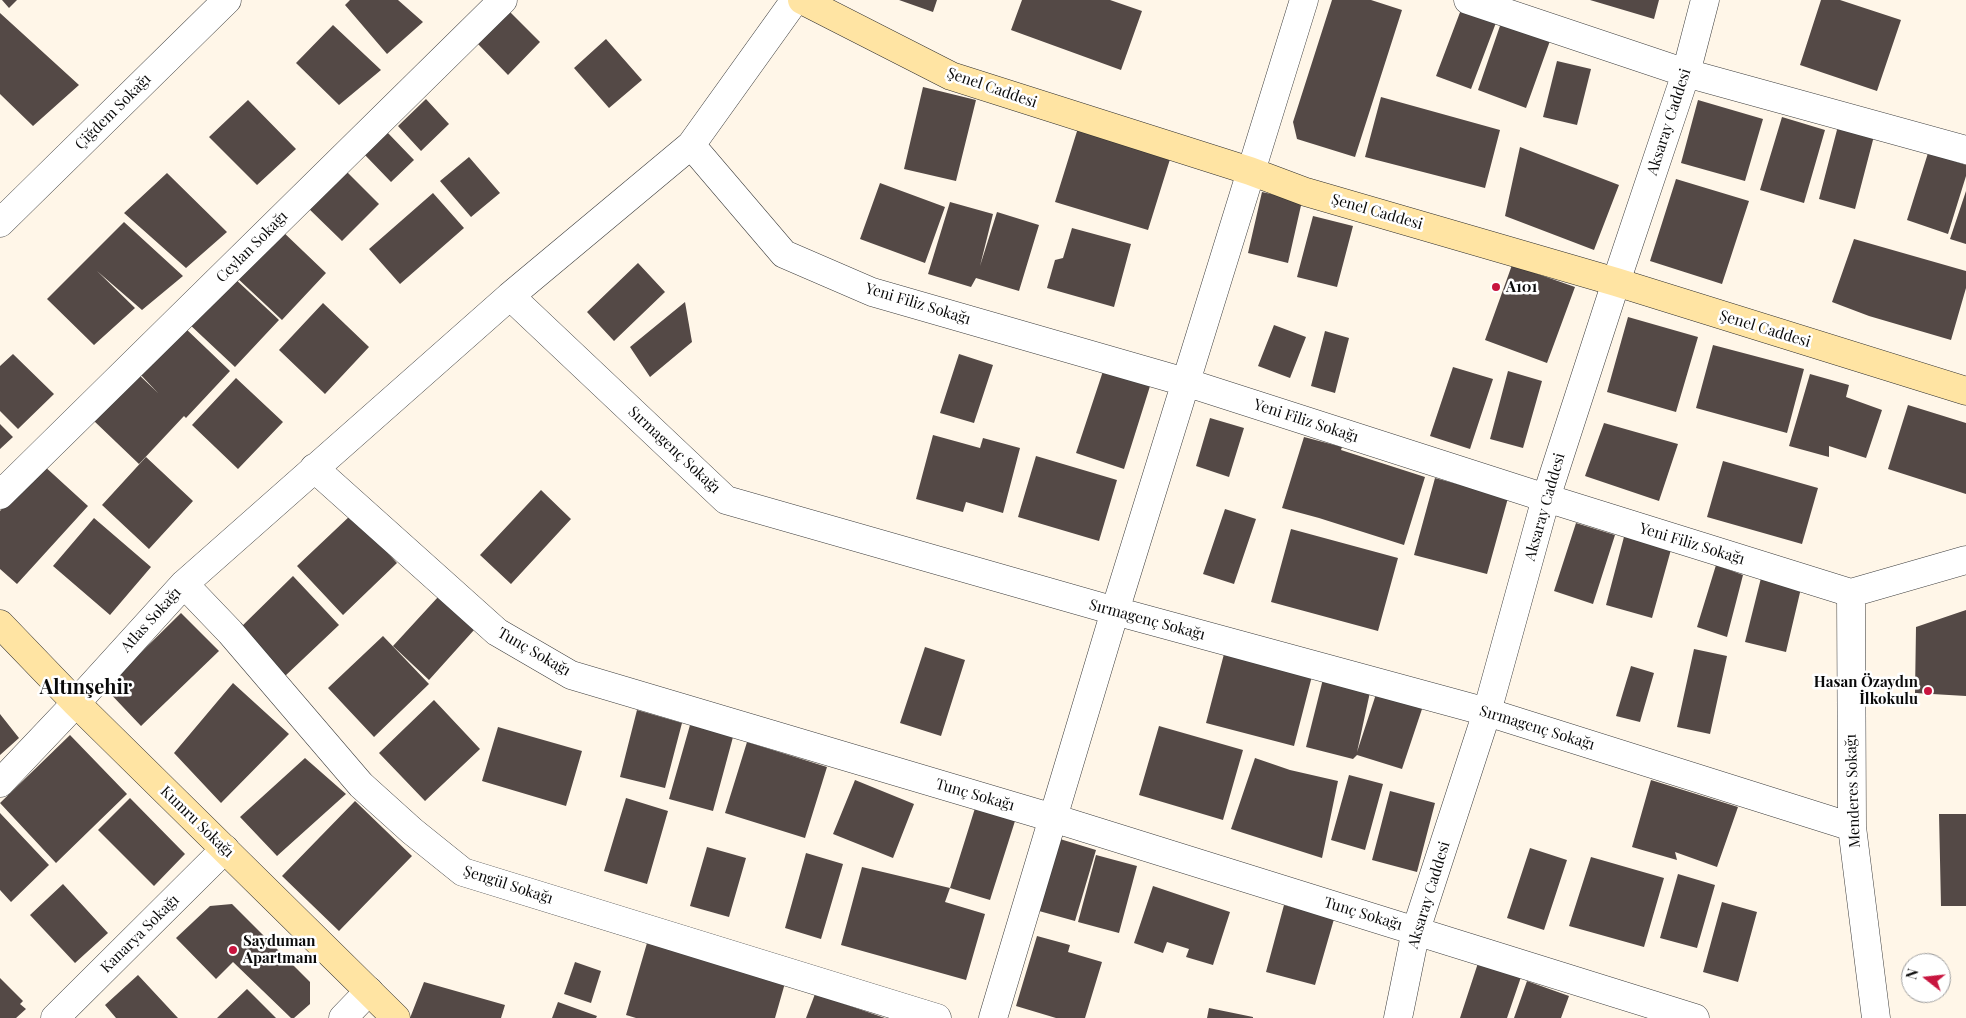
<!DOCTYPE html>
<meta charset="utf-8">
<style>
body{margin:0}
#map{position:relative;width:1966px;height:1018px;overflow:hidden;background:#fff6e8;font-family:"Playfair Display",serif}
canvas{display:block}
.north{position:absolute;left:1901px;top:953px;width:50px;height:50px;box-sizing:border-box;background:#fff;border:1px solid #9d9d9d;border-radius:50%;rotate:286deg;font-size:14px;font-weight:700;line-height:20px;text-align:center;color:#0a0a0a}
.north::after{content:'';display:block;margin:auto;width:18px;height:22px;background:#c8153f;clip-path:polygon(50% 0,100% 100%,50% 72%,0 100%)}
</style>
<div id="map">
<canvas width="1966" height="1018"></canvas>
<div class="north">N</div>
</div>
<script>
const ctx = document.querySelector('canvas').getContext('2d');
ctx.lineJoin = 'round';
function fill(path, color) { ctx.fillStyle = color; ctx.fill(path, 'evenodd'); }
const shape = rows => new Path2D(rows.map(r => 'M' + r).join(''));
function trace(path, color, width, dash) { ctx.strokeStyle = color; ctx.lineWidth = width; ctx.lineCap = dash ? 'butt' : 'round'; ctx.setLineDash(dash || []); ctx.stroke(path); }
function write(font, color, halo, rows, align = 'center') {
  ctx.font = font + ' "Playfair Display",serif'; ctx.lineWidth = 5; ctx.setLineDash([]); ctx.textBaseline = 'middle'; ctx.strokeStyle = halo; ctx.fillStyle = color; for (const [text, x, y, turn = 0] of rows) {
    ctx.save(); ctx.translate(x, y); ctx.rotate((+turn || 0) * Math.PI / 180); ctx.textAlign = isNaN(turn) ? turn : align; if (halo) ctx.strokeText(text, 0, 0); ctx.fillText(text, 0, 0); ctx.restore();
  }
}
fill(shape([
 [2,0,17,0,9,8],
 [350,0,398,0,423,22,387,54,345,5],
 [899,0,937,0,933,12],
 [1022,0,1110,0,1142,11,1121,70,1011,30],
 [1332,0,1371,0,1402,10,1355,157,1297,139,1293,122],
 [1590,0,1659,0,1654,19],
 [1821,0,1840,0,1901,20,1877,91,1800,65],
 [1462,7,1497,20,1471,89,1436,76],
 [510,12,540,42,508,75,478,44],
 [0,13,79,85,33,126,0,94],
 [1502,20,1551,38,1526,108,1478,90],
 [333,25,381,70,339,105,296,63],
 [606,39,642,80,609,108,574,68],
 [1557,61,1591,69,1577,125,1543,117],
 [923,87,976,100,956,181,904,169],
 [1381,97,1500,130,1485,188,1365,157],
 [426,99,449,124,421,151,398,126],
 [248,100,296,149,257,185,209,137],
 [1698,100,1763,119,1745,181,1681,163],
 [1782,117,1825,130,1804,203,1760,190],
 [1838,126,1874,136,1855,209,1819,199],
 [1078,128,1171,156,1148,230,1055,202],
 [387,132,414,160,391,182,364,154],
 [1520,147,1619,185,1594,250,1505,216],
 [1928,153,1966,165,1966,176,1948,234,1907,220],
 [469,157,500,193,471,217,440,181],
 [343,168,379,204,342,241,306,206],
 [167,173,227,232,186,268,124,213],
 [1676,179,1749,201,1722,284,1650,261],
 [880,183,945,207,925,263,860,239],
 [1966,191,1966,244,1950,239],
 [1262,192,1302,201,1288,263,1248,253],
 [433,193,464,228,400,284,369,249],
 [950,202,993,214,980,266,997,212,1039,225,1019,291,976,278,971,287,928,274],
 [1313,216,1353,226,1337,287,1297,277],
 [124,222,183,276,142,310,97,271,135,308,94,345,47,299],
 [1072,228,1131,244,1114,307,1047,288,1055,260,1063,258],
 [280,229,326,273,282,320,235,276],
 [1854,239,1966,271,1966,288,1951,340,1869,316,1832,302],
 [638,263,665,292,614,341,587,312],
 [1512,265,1575,287,1547,363,1485,340],
 [232,276,279,320,235,367,188,323],
 [685,302,692,342,650,377,630,347],
 [323,303,369,347,325,394,279,350],
 [1628,317,1698,337,1676,412,1607,392],
 [1274,325,1306,337,1290,378,1258,366],
 [184,327,230,371,186,418,184,416,139,464,93,420,137,373,158,393,140,374],
 [1325,331,1349,338,1335,393,1311,386],
 [1713,345,1804,369,1787,433,1696,408],
 [13,354,54,394,18,429,0,411,0,366],
 [959,354,993,365,974,423,940,413],
 [1453,367,1493,379,1470,449,1430,436],
 [1104,368,1151,383,1124,469,1076,453],
 [1508,371,1542,381,1523,448,1490,439],
 [1810,374,1849,385,1846,397,1882,410,1866,458,1829,446,1829,457,1789,446],
 [236,378,283,422,238,469,192,425],
 [1908,405,1966,423,1966,494,1888,469],
 [1210,418,1244,428,1229,477,1196,466],
 [1604,423,1678,444,1659,501,1585,476],
 [0,424,13,437,0,449],
 [933,435,980,448,983,438,1020,448,1003,513,966,502,963,512,916,499],
 [1304,437,1342,447,1341,450,1425,477,1404,545,1319,518,1282,508],
 [1036,456,1117,480,1099,541,1018,517],
 [146,457,193,501,149,549,102,505],
 [1723,461,1818,488,1802,544,1707,517],
 [42,464,88,506,17,584,0,569,0,511],
 [1435,478,1508,498,1487,574,1414,555],
 [541,490,571,519,511,584,480,555],
 [1225,509,1256,519,1234,584,1203,574],
 [352,514,397,563,343,615,297,566],
 [94,518,151,567,110,615,53,566],
 [1576,523,1615,535,1593,604,1554,591],
 [1291,529,1398,558,1378,631,1271,602],
 [1625,533,1672,546,1652,618,1606,605],
 [1716,565,1743,575,1727,637,1697,627],
 [1762,574,1802,584,1786,652,1745,642],
 [293,576,339,625,284,677,239,629],
 [438,597,474,630,429,680,393,646],
 [1966,610,1966,696,1915,693,1916,627],
 [181,613,219,651,141,726,105,688],
 [383,636,429,684,374,737,328,688],
 [925,647,965,660,941,736,900,723],
 [1694,649,1727,656,1710,734,1677,727],
 [1224,654,1312,676,1294,746,1206,723],
 [1631,666,1654,673,1640,722,1616,716],
 [1325,671,1372,683,1357,752,1378,688,1424,703,1402,769,1357,755,1353,759,1306,747],
 [233,683,289,734,221,803,174,753],
 [434,700,480,749,425,801,379,753],
 [637,710,682,723,665,788,620,777],
 [0,714,19,738,0,755],
 [690,725,733,737,713,811,669,799],
 [1159,726,1243,750,1223,820,1139,795],
 [498,727,582,751,566,806,482,781],
 [70,735,127,794,56,863,0,803],
 [747,742,827,767,805,838,725,813],
 [305,758,346,794,277,856,240,817],
 [1255,758,1290,770,1338,781,1322,858,1231,829],
 [1349,775,1383,784,1365,850,1331,840],
 [855,780,914,804,893,858,833,834],
 [1651,780,1738,807,1717,867,1675,852,1677,860,1632,847],
 [1390,791,1435,803,1417,872,1372,860],
 [130,798,185,854,154,886,98,830],
 [626,798,668,811,647,884,604,871],
 [355,801,412,856,339,931,282,876],
 [976,805,1015,821,990,900,950,888],
 [0,813,49,865,11,902,0,890],
 [1939,814,1966,814,1966,906,1941,906],
 [1060,839,1096,850,1075,921,1039,911],
 [707,847,746,858,729,917,690,906],
 [1530,848,1567,860,1544,930,1507,918],
 [806,853,843,864,821,939,785,928],
 [1096,855,1137,866,1119,933,1078,922],
 [1591,857,1664,878,1644,947,1569,926],
 [862,867,950,888,945,902,985,914,966,980,841,945],
 [1678,874,1715,885,1697,948,1660,938],
 [63,884,108,933,75,963,30,915],
 [1153,886,1230,912,1213,965,1186,957,1189,949,1167,942,1163,953,1134,943],
 [1722,902,1757,912,1738,982,1703,972],
 [232,904,310,982,310,1004,294,1018,291,1018,233,962,216,979,176,938,210,906],
 [1284,905,1334,919,1315,985,1266,972],
 [1037,936,1070,945,1068,952,1102,962,1085,1018,1056,1018,1016,1006],
 [647,943,785,983,775,1018,636,1018,626,1015],
 [575,962,601,971,591,1003,564,994],
 [1478,963,1521,977,1507,1018,1460,1018],
 [138,975,178,1018,116,1018,105,1005],
 [0,978,23,1001,20,1004,26,1009,16,1018,0,1018],
 [1527,981,1569,996,1561,1018,1514,1018],
 [424,982,505,1005,501,1018,410,1018],
 [247,989,276,1018,217,1018],
 [815,994,885,1018,806,1018],
 [558,1002,597,1016,596,1018,552,1018],
 [1209,1008,1253,1017,1253,1018,1207,1018]
]), '#544946');
const street = shape([
 [1468,0,1686,73,1966,150],
 [691,145,784,254,872,292,1185,382,1546,498,1851,593,1966,560],
 [0,223,227,0],
 [510,296,726,500,1115,611,1487,712,1852,827],
 [314,468,497,632,571,675,1053,818,1695,1018],
 [0,495,503,0],
 [184,584,230,632,361,785,412,831,463,872,937,1018],
 [1851,593,1852,827,1876,1018],
 [0,783,76,703,184,584,510,296,691,145,795,0],
 [55,1018,225,849],
 [343,1018,369,991],
 [993,1018,1115,611,1304,0],
 [1398,1018,1416,930,1487,712,1546,498,1616,282,1686,73,1705,0]
]);
const secondary = shape([
 [802,0,951,76,1250,171,1306,192,1616,282,1966,391],
 [0,624,76,703,396,1018]
]);
trace(street, '#3d3d3d', 29);
trace(secondary, '#2c2c2c', 29);
trace(street, '#fff', 28);
trace(secondary, '#ffe4a3', 28);
for (const [x, y, r, color] of [
 [1496,287,5,"#c8153f"],
 [1928,691,5,"#c8153f"],
 [233,950,5,"#c8153f"]
]) { const dot = new Path2D(); dot.arc(x, y, r, 0, 2 * Math.PI); ctx.fillStyle = color; ctx.fill(dot); trace(dot, '#fff', 2); }
write('15px', '#0a0a0a', '#fff', [
 ["Şenel Caddesi",992,88,19],
 ["Çiğdem Sokağı",113,112,-45],
 ["Aksaray Caddesi",1669,122,-72],
 ["Şenel Caddesi",1377,212,16],
 ["Ceylan Sokağı",252,247,-45],
 ["Yeni Filiz Sokağı",918,304,17],
 ["Şenel Caddesi",1765,329,17],
 ["Yeni Filiz Sokağı",1306,421,18],
 ["Sırmagenç Sokağı",674,450,43],
 ["Aksaray Caddesi",1545,507,-74],
 ["Yeni Filiz Sokağı",1692,544,17],
 ["Atlas Sokağı",151,620,-48],
 ["Sırmagenç Sokağı",1147,620,15],
 ["Tunç Sokağı",534,652,30],
 ["Sırmagenç Sokağı",1537,728,17],
 ["Menderes Sokağı",1853,791,-92],
 ["Tunç Sokağı",975,795,16],
 ["Kumru Sokağı",197,822,44],
 ["Şengül Sokağı",508,885,18],
 ["Aksaray Caddesi",1429,895,-73],
 ["Tunç Sokağı",1363,914,17],
 ["Kanarya Sokağı",140,934,-45]
]);
write('bold 15px', '#0a0a0a', '#fff', [
 ["A101",1506,287],
 ["Hasan Özaydın",1918,682,"right"],
 ["İlkokulu",1918,699,"right"],
 ["Sayduman",243,941],
 ["Apartmanı",243,958]
], 'left');
write('bold 20px', '#0a0a0a', '#fff', [
 ["Altınşehir",86,688]
]);
</script>
